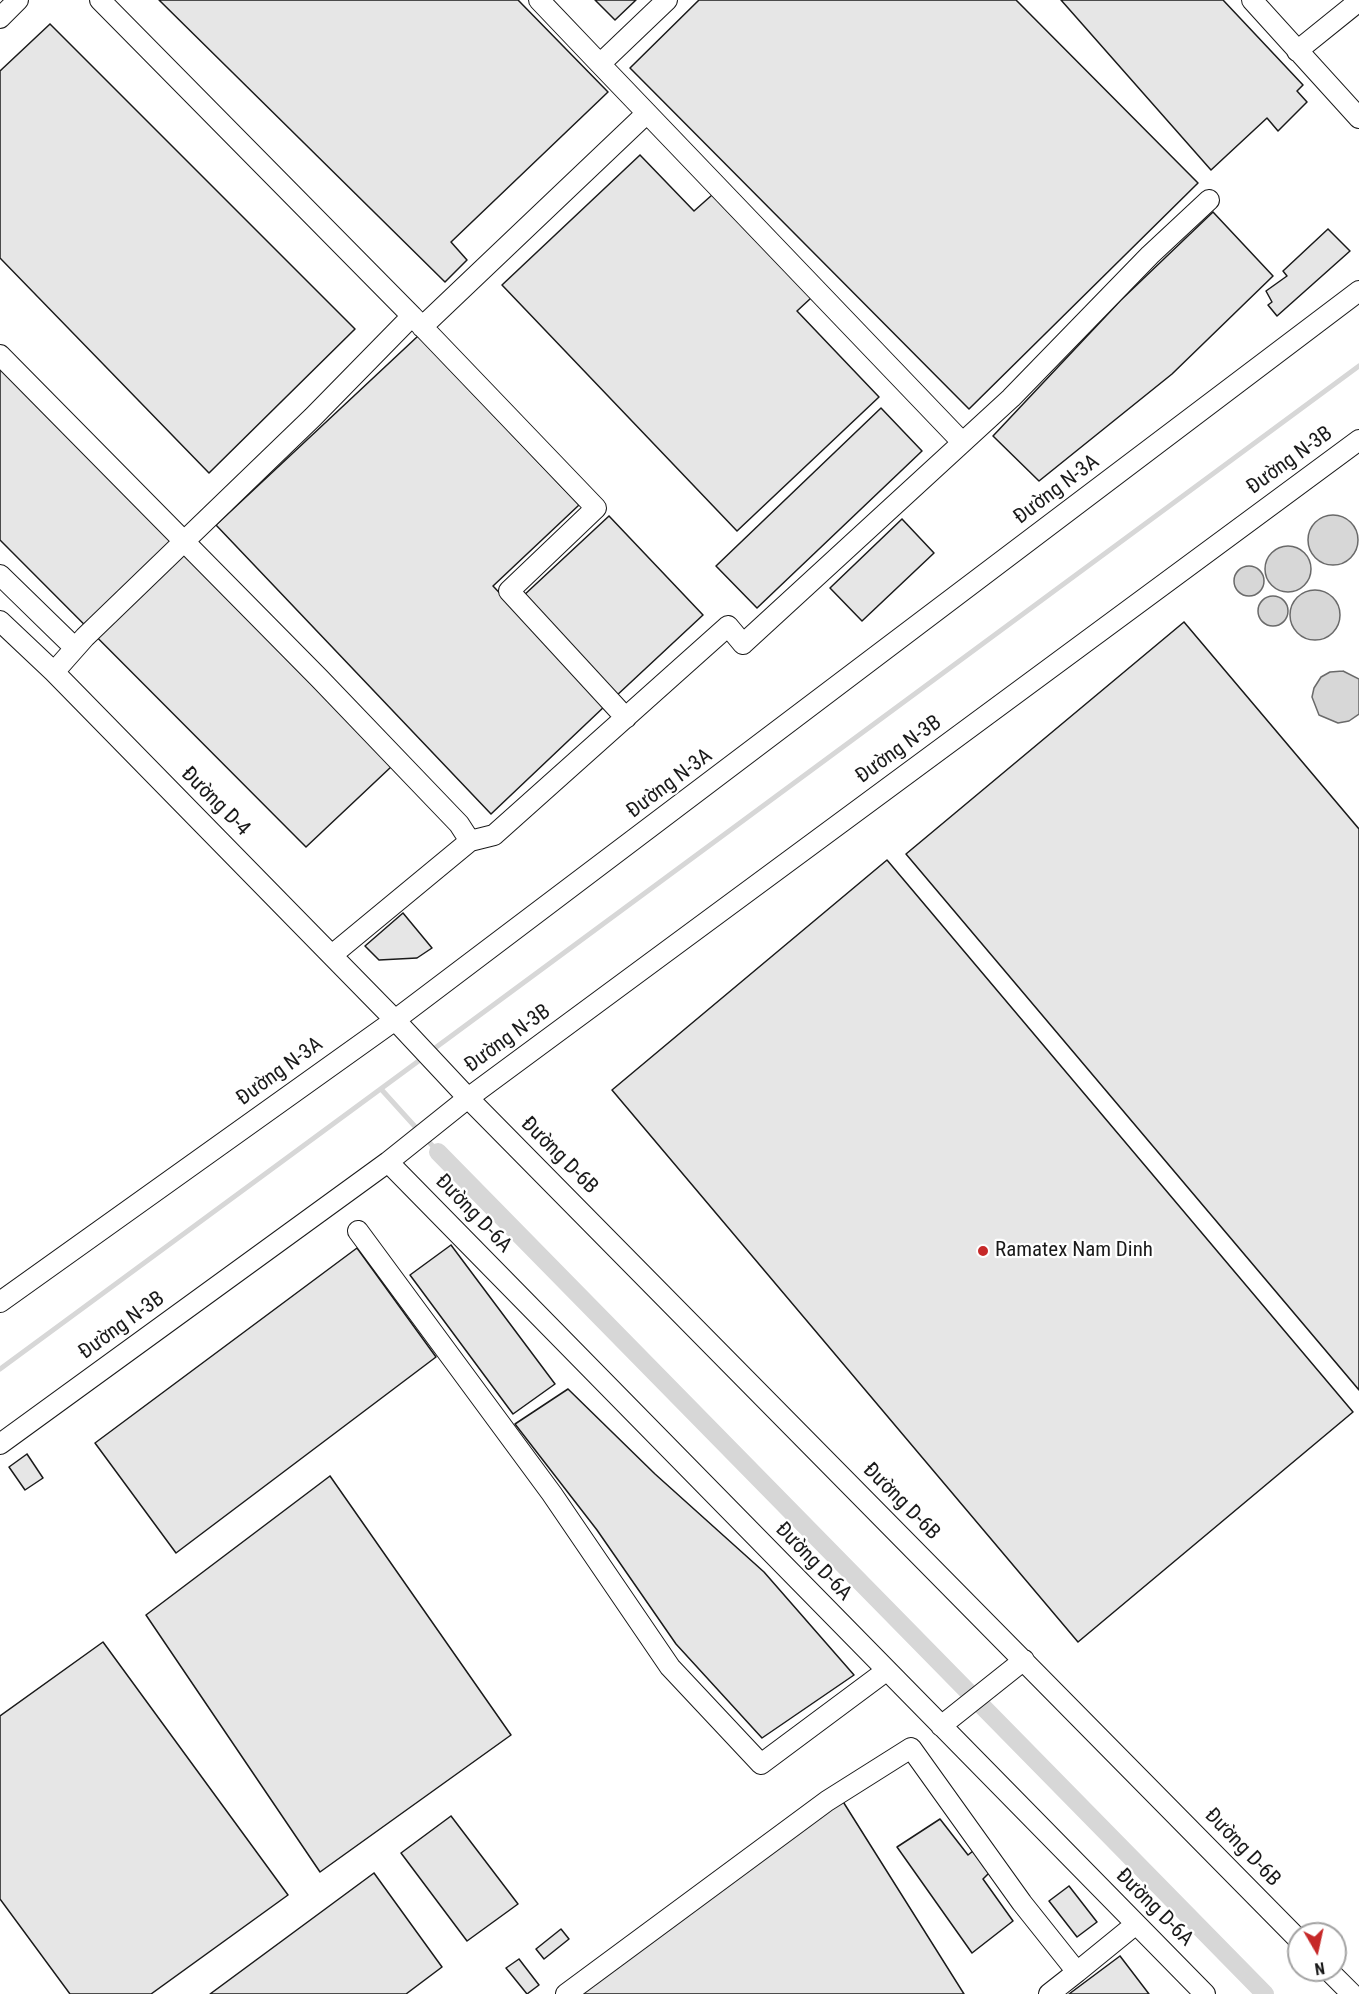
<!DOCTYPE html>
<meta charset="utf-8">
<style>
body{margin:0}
#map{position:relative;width:1359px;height:1994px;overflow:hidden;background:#fff;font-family:"Roboto Condensed",sans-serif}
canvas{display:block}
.north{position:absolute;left:1287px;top:1922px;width:60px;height:60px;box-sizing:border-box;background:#fff;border:2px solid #a3a3a3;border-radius:50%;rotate:171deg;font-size:16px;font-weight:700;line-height:24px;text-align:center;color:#1a1a1a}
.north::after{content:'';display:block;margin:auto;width:21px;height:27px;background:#c62828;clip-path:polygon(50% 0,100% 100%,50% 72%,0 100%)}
</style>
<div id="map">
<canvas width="1359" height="1994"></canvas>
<div class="north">N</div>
</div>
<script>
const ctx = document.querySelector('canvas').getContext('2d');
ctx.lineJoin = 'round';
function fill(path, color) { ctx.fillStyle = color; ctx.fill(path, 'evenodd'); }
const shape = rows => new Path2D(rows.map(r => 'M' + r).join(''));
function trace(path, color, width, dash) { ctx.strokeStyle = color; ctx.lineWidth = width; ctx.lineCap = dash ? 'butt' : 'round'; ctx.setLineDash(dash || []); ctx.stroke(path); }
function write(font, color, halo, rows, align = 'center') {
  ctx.font = font + ' "Roboto Condensed",sans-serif'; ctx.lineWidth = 4.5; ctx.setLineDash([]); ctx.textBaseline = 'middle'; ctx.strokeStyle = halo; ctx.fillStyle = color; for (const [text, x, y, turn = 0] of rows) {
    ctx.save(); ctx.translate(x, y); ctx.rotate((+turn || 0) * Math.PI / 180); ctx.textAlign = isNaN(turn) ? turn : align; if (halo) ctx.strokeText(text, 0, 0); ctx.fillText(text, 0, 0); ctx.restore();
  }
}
const water = shape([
 '1308 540a25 25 0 1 1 50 0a25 25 0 1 1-50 0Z',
 '1265 569a23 23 0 1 1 46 0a23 23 0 1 1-46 0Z',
 '1234 581a15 15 0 1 1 30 0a15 15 0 1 1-30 0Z',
 '1290 615a25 25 0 1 1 50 0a25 25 0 1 1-50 0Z',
 '1258 611a15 15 0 1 1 30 0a15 15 0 1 1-30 0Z',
 [1343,671,1359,679,1359,714,1349,721,1338,723,1319,715,1312,697,1314,688,1321,677,1330,672,1343,671]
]);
fill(water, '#d7d7d7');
trace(water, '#6a6a6a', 1.5);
trace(shape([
 [431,1051,1359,366],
 [381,1089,438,1152],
 [0,1369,424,1057]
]), '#d7d7d7', 5);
trace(shape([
 [438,1152,1265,1994]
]), '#d7d7d7', 18);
const building = shape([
 [159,0,518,0,608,92,451,242,467,260,445,282,159,0],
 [595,0,636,0,615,20,595,0],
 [699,0,1016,0,1198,183,969,409,630,68,699,0],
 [1061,0,1223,0,1303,85,1297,91,1307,102,1278,131,1267,118,1211,170,1061,0],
 [50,24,355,329,209,473,0,258,0,71,50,24],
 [640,155,694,211,712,195,811,298,797,311,879,397,737,531,502,285,640,155],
 [1213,212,1273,276,1172,374,1039,481,993,436,1121,300,1213,212],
 [1328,229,1350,251,1277,316,1268,305,1272,302,1266,291,1287,276,1283,271,1328,229],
 [418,336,579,505,493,586,606,705,491,814,216,525,418,336],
 [0,368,392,766,306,847,0,540,0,368],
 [881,408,922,451,757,608,716,566,881,408],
 [609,516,703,615,615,697,522,597,609,516],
 [902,519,934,553,862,621,830,588,902,519],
 [1184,622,1359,829,1359,1390,906,854,1184,622],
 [887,860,1353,1412,1078,1642,612,1090,887,860],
 [403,913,432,948,417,958,379,960,365,946,403,913],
 [451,1245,555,1384,513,1414,410,1275,451,1245],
 [357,1248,436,1357,176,1553,95,1443,357,1248],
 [568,1389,655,1474,764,1572,854,1675,762,1738,676,1644,597,1530,515,1424,568,1389],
 [27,1454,43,1478,25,1490,9,1467,27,1454],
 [330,1476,511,1735,320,1872,146,1615,330,1476],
 [103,1642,288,1895,151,1994,70,1994,0,1899,0,1716,103,1642],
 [842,1800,964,1994,582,1994,842,1800],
 [451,1816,518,1904,467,1941,401,1853,451,1816],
 [940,1819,968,1855,973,1851,989,1873,983,1879,1013,1921,972,1953,897,1847,940,1819],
 [374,1873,442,1967,406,1994,210,1994,374,1873],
 [1069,1886,1097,1922,1077,1937,1049,1901,1069,1886],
 [561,1929,569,1939,544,1959,536,1949,561,1929],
 [1120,1956,1149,1994,1069,1994,1120,1956],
 [519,1959,539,1985,527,1994,506,1968,519,1959]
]);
fill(building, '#e6e6e6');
trace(building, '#1a1a1a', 1.5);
const minor = shape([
 [539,0,600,64,667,0],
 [1252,0,1359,118],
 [0,18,18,0],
 [1297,51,1359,1],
 [600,64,962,442],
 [412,316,596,508,509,591,626,718],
 [422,327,647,113],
 [0,355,319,678,459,824,470,841],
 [0,575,75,648],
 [0,621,54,672,395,1020,468,1098,1299,1940],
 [54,672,85,637,313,417,412,316,100,0],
 [332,955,470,841,494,835,728,626,743,644,1011,398,1150,255,1209,200],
 [388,1162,1205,1994],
 [358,1231,552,1494,670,1667,761,1764,886,1671],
 [0,1302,395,1020,1359,291],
 [0,1444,388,1162,468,1098,1359,440],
 [941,1726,1024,1660],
 [1328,1970,1352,1994],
 [566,1994,827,1801,911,1748,1022,1903,1077,1972,1136,1924],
 [1049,1994,1077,1972]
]);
trace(minor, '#1a1a1a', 22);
trace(minor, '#fff', 20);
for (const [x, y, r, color] of [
 [983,1251,6,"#c62828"]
]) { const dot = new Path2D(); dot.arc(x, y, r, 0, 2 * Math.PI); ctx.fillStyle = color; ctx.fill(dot); trace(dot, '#fff', 2); }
write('21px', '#1a1a1a', '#fff', [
 ["Đường N-3B",1290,461,-36],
 ["Đường N-3A",1057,490,-37],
 ["Đường N-3B",899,750,-36],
 ["Đường N-3A",670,784,-37],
 ["Đường D-4",215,802,45],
 ["Đường N-3B",508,1039,-36],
 ["Đường N-3A",280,1072,-36],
 ["Đường D-6B",559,1156,45],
 ["Đường D-6A",473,1214,46],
 ["Đường N-3B",122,1326,-36],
 ["Đường D-6B",901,1502,45],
 ["Đường D-6A",813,1562,46],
 ["Đường D-6B",1242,1848,46],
 ["Đường D-6A",1154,1908,45]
]);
write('21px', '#1a1a1a', '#fff', [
 ["Ramatex Nam Dinh",995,1251]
], 'left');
</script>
